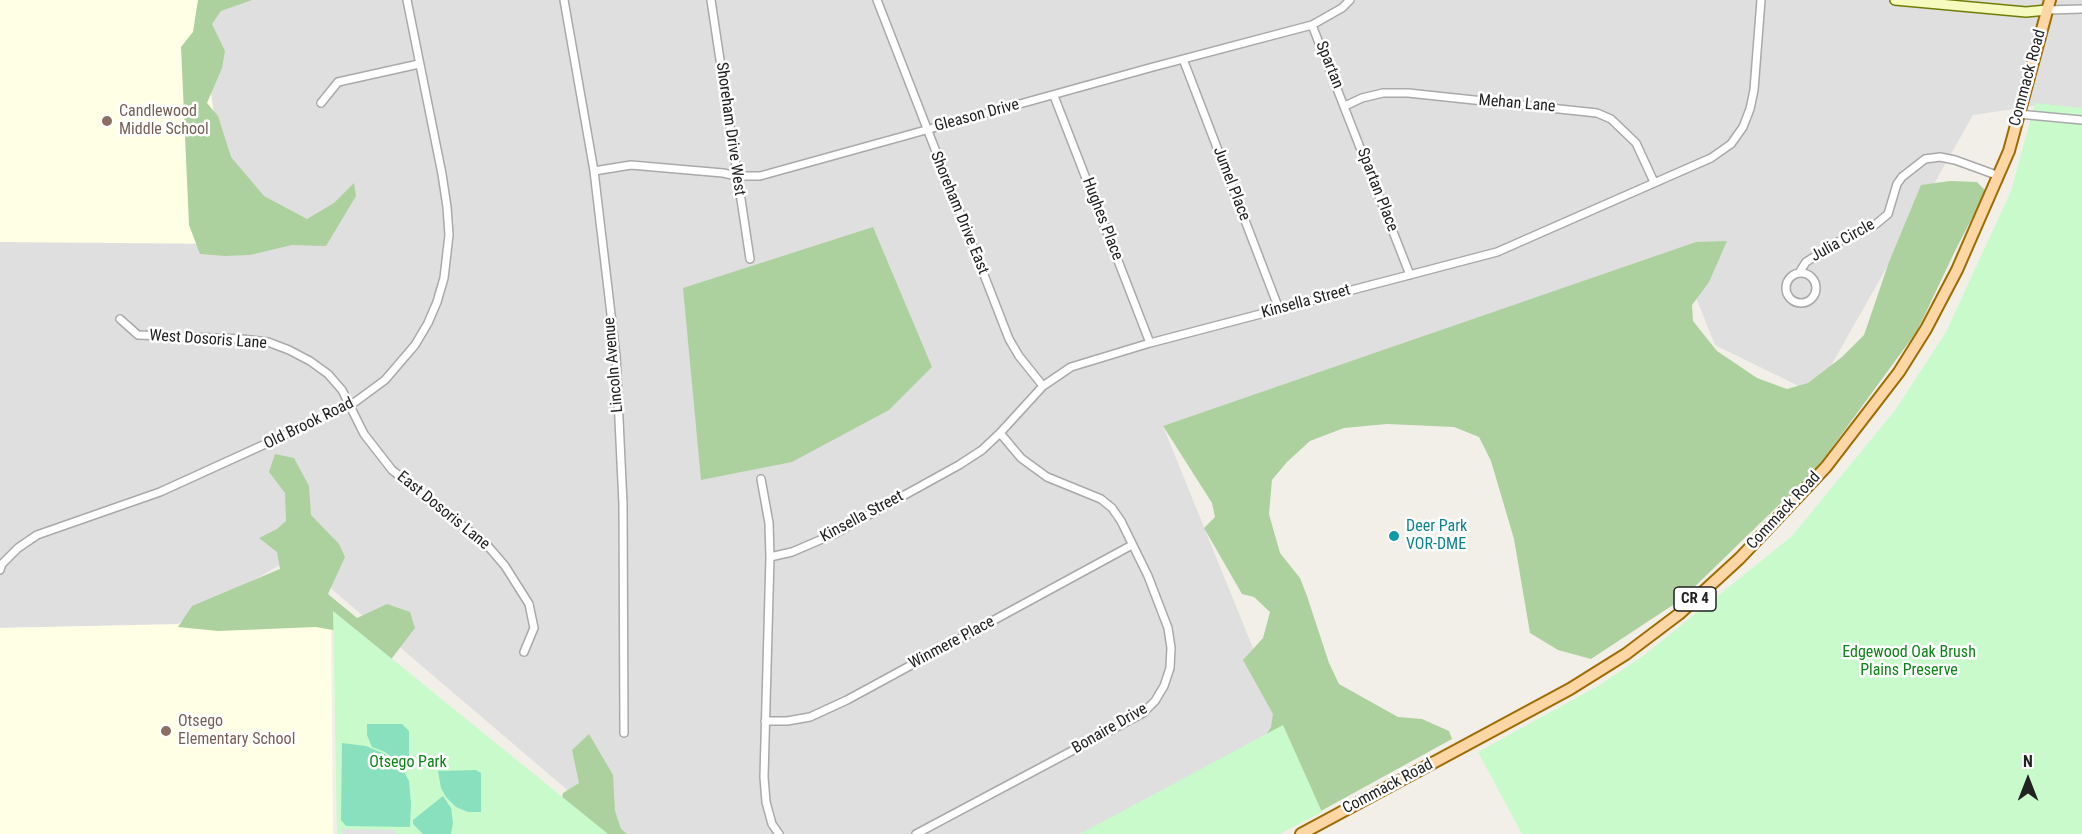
<!DOCTYPE html>
<style>
body{margin:0}
#map{position:relative;width:2082px;height:834px;overflow:hidden;background:#f2efe9;font-family:"Roboto Condensed",sans-serif}
canvas{display:block}
.north{position:absolute;left:1998px;top:750px;width:60px;height:60px;-webkit-text-stroke:4px #fff;paint-order:stroke;rotate:0deg;font-size:16px;font-weight:700;line-height:24px;text-align:center;color:#222}
.north::after{content:'';display:block;margin:auto;width:21px;height:27px;background:#222;clip-path:polygon(50% 0,100% 100%,50% 72%,0 100%)}
</style>
<div id="map">
<canvas width="2082" height="834"></canvas>
<div class="north">N</div>
</div>
<script>
const ctx = document.querySelector('canvas').getContext('2d');
ctx.lineJoin = 'round';
function fill(path, color) { ctx.fillStyle = color; ctx.fill(path, 'evenodd'); }
const shape = rows => new Path2D(rows.map(r => 'M' + r).join(''));
function trace(path, color, width, dash) { ctx.strokeStyle = color; ctx.lineWidth = width; ctx.lineCap = dash ? 'butt' : 'round'; ctx.setLineDash(dash || []); ctx.stroke(path); }
function write(font, color, halo, rows, align = 'center') {
  ctx.font = font + ' "Roboto Condensed",sans-serif'; ctx.lineWidth = 5; ctx.setLineDash([]); ctx.textBaseline = 'middle'; ctx.strokeStyle = halo; ctx.fillStyle = color; for (const [text, x, y, turn = 0] of rows) {
    ctx.save(); ctx.translate(x, y); ctx.rotate((+turn || 0) * Math.PI / 180); ctx.textAlign = isNaN(turn) ? turn : align; if (halo) ctx.strokeText(text, 0, 0); ctx.fillText(text, 0, 0); ctx.restore();
  }
}
fill(shape([
 [0,0,2082,0,2082,109,2040,105,1973,115,1815,394,1715,345,1679,255,1163,426,1289,737,1107,834,619,834,294,557,177,624,0,628]
]), '#e0dfdf');
fill(shape([
 [0,0,198,0,232,244,0,242],
 [331,621,333,834,0,834,0,628]
]), '#ffffe5');
fill(shape([
 [198,0,252,0,221,11,212,24,225,51,222,68,207,103,218,116,231,157,264,196,307,219,334,203,354,183,356,196,326,246,292,245,250,255,225,256,200,254,189,225,181,47,193,32],
 [1950,181,1977,182,1986,191,1956,249,1917,331,1817,468,1682,599,1591,659,1558,650,1530,633,1514,539,1491,461,1479,437,1454,427,1387,424,1344,428,1310,441,1287,462,1272,480,1269,514,1280,553,1300,578,1307,596,1329,663,1339,684,1398,717,1422,719,1449,731,1452,739,1279,834,1095,834,1261,744,1271,727,1273,714,1243,660,1263,638,1270,612,1254,597,1242,594,1204,528,1215,517,1212,503,1163,426,1696,242,1727,241,1709,282,1692,305,1693,321,1717,351,1757,378,1787,389,1808,383,1842,357,1864,335,1889,262,1921,185],
 [873,227,932,367,889,410,792,462,701,480,683,288],
 [275,454,294,458,309,486,311,515,339,544,345,557,328,594,357,618,387,604,410,612,415,628,383,670,560,808,563,793,579,783,572,750,589,734,613,775,615,811,621,829,627,834,489,834,338,631,316,627,218,631,178,627,192,606,280,569,277,552,259,538,277,529,286,521,285,493,269,472]
]), '#add19e');
fill(shape([
 [2035,103,2082,108,2082,834,1522,834,1478,752,1598,686,1643,656,1792,536,1896,409,1946,332,2011,191],
 [333,611,608,834,337,834],
 [1283,725,1322,812,1279,834,1080,834]
]), '#c8facc');
fill(shape([
 [367,724,402,724,409,731,409,767,400,764,385,752,372,747,367,735],
 [342,743,366,746,385,754,400,765,409,781,411,804,410,827,346,826,341,820],
 [476,770,481,773,481,812,468,812,456,807,446,797,441,788,438,771],
 [443,796,451,808,453,823,451,834,423,834,413,824,413,820]
]), '#88e0be');
fill(shape([
 [342,829,396,830,396,834,342,834]
]), '#e2e2e2');
const street = shape([
 [564,0,594,171,616,356,623,504,624,733],
 [711,0,750,259],
 [877,0,1009,339,1019,356,1043,386],
 [2047,10,2082,9],
 [1312,25,1410,275],
 [1183,59,1279,309],
 [1054,96,1150,343],
 [321,103,338,82,419,64],
 [1345,106,1362,98,1383,93,1408,93,1597,113,1611,119,1636,143,1654,182],
 [2018,114,2082,120],
 [594,171,631,165,723,173,737,176,760,176,1153,67,1312,25,1342,8,1350,0],
 '1786 288a15 15 0 1 1 30 0a15 15 0 1 1-30 0Z',
 [1799,273,1806,262,1838,242,1876,224,1888,214,1897,184,1902,177,1925,159,1940,157,1955,160,1999,176],
 [120,319,138,335,242,339,268,342,289,350,310,361,328,374,342,390,364,434,392,470,487,545,505,566,529,604,534,628,524,652],
 [761,479,769,523,770,557,764,777,766,802,772,824,779,834],
 [770,557,792,552,834,534,959,465,982,450,1000,433,1043,386,1071,367,1150,343,1497,252,1711,158,1731,144,1743,127,1750,109,1754,90,1761,0],
 [0,570,2,564,18,548,37,535,160,492,351,405,385,380,415,345,428,323,437,302,444,278,449,235,447,207,442,174,407,0],
 [765,721,787,721,810,717,847,700,1132,545],
 [916,834,1143,713,1155,701,1164,686,1170,668,1171,648,1168,628,1148,576,1121,521,1112,508,1101,499,1047,477,1021,458,1000,433]
]);
const secondary = shape([
 [1895,0,2026,12,2047,10]
]);
const primary = shape([
 [1301,834,1570,689,1626,654,1679,614,1740,558,1826,467,1899,372,1926,329,1957,270,2009,151,2050,0]
]);
trace(street, '#a9a9a9', 10);
trace(secondary, '#707d05', 12);
trace(primary, '#a06b00', 14);
trace(street, '#fff', 7);
trace(secondary, '#f7fabf', 9);
trace(primary, '#fcd6a4', 10);
for (const [x, y, r, color] of [
 [107,121,6,"#8d6e63"],
 [1394,536,6,"#0f9aa8"],
 [166,731,6,"#8d6e63"]
]) { const dot = new Path2D(); dot.arc(x, y, r, 0, 2 * Math.PI); ctx.fillStyle = color; ctx.fill(dot); trace(dot, '#fff', 2); }
for (const [x, y, w] of [
 [1695,599,42]
]) { const box = new Path2D(); box.roundRect(x - w / 2, y - 12, w, 24, 4.5); ctx.fillStyle = '#fff'; ctx.fill(box); trace(box, '#222', 1.5); }
write('bold 15px', '#222', null, [
 ["CR 4",1695,599]
]);
write('16px', '#222', '#fff', [
 ["Spartan",1329,65,68],
 ["Commack Road",2028,78,-75],
 ["Mehan Lane",1517,104,5],
 ["Gleason Drive",977,116,-15],
 ["Shoreham Drive West",730,129,82],
 ["Jumel Place",1231,184,69],
 ["Spartan Place",1377,190,69],
 ["Shoreham Drive East",959,213,68],
 ["Hughes Place",1102,219,69],
 ["Julia Circle",1843,241,-29],
 ["Kinsella Street",1306,302,-15],
 ["West Dosoris Lane",208,340,4],
 ["Lincoln Avenue",614,365,-95],
 ["Old Brook Road",309,424,-26],
 ["East Dosoris Lane",443,511,39],
 ["Commack Road",1784,511,-47],
 ["Kinsella Street",862,517,-28],
 ["Winmere Place",952,643,-28],
 ["Bonaire Drive",1110,729,-30],
 ["Commack Road",1388,787,-28]
]);
write('16px', '#785e54', '#fff', [
 ["Candlewood",119,112],
 ["Middle School",119,130],
 ["Otsego",178,722],
 ["Elementary School",178,740]
], 'left');
write('16px', '#0d838f', '#fff', [
 ["Deer Park",1406,527],
 ["VOR-DME",1406,545]
], 'left');
write('16px', '#0c8416', '#fff', [
 ["Edgewood Oak Brush",1909,653],
 ["Plains Preserve",1909,671],
 ["Otsego Park",408,763]
]);
</script>
